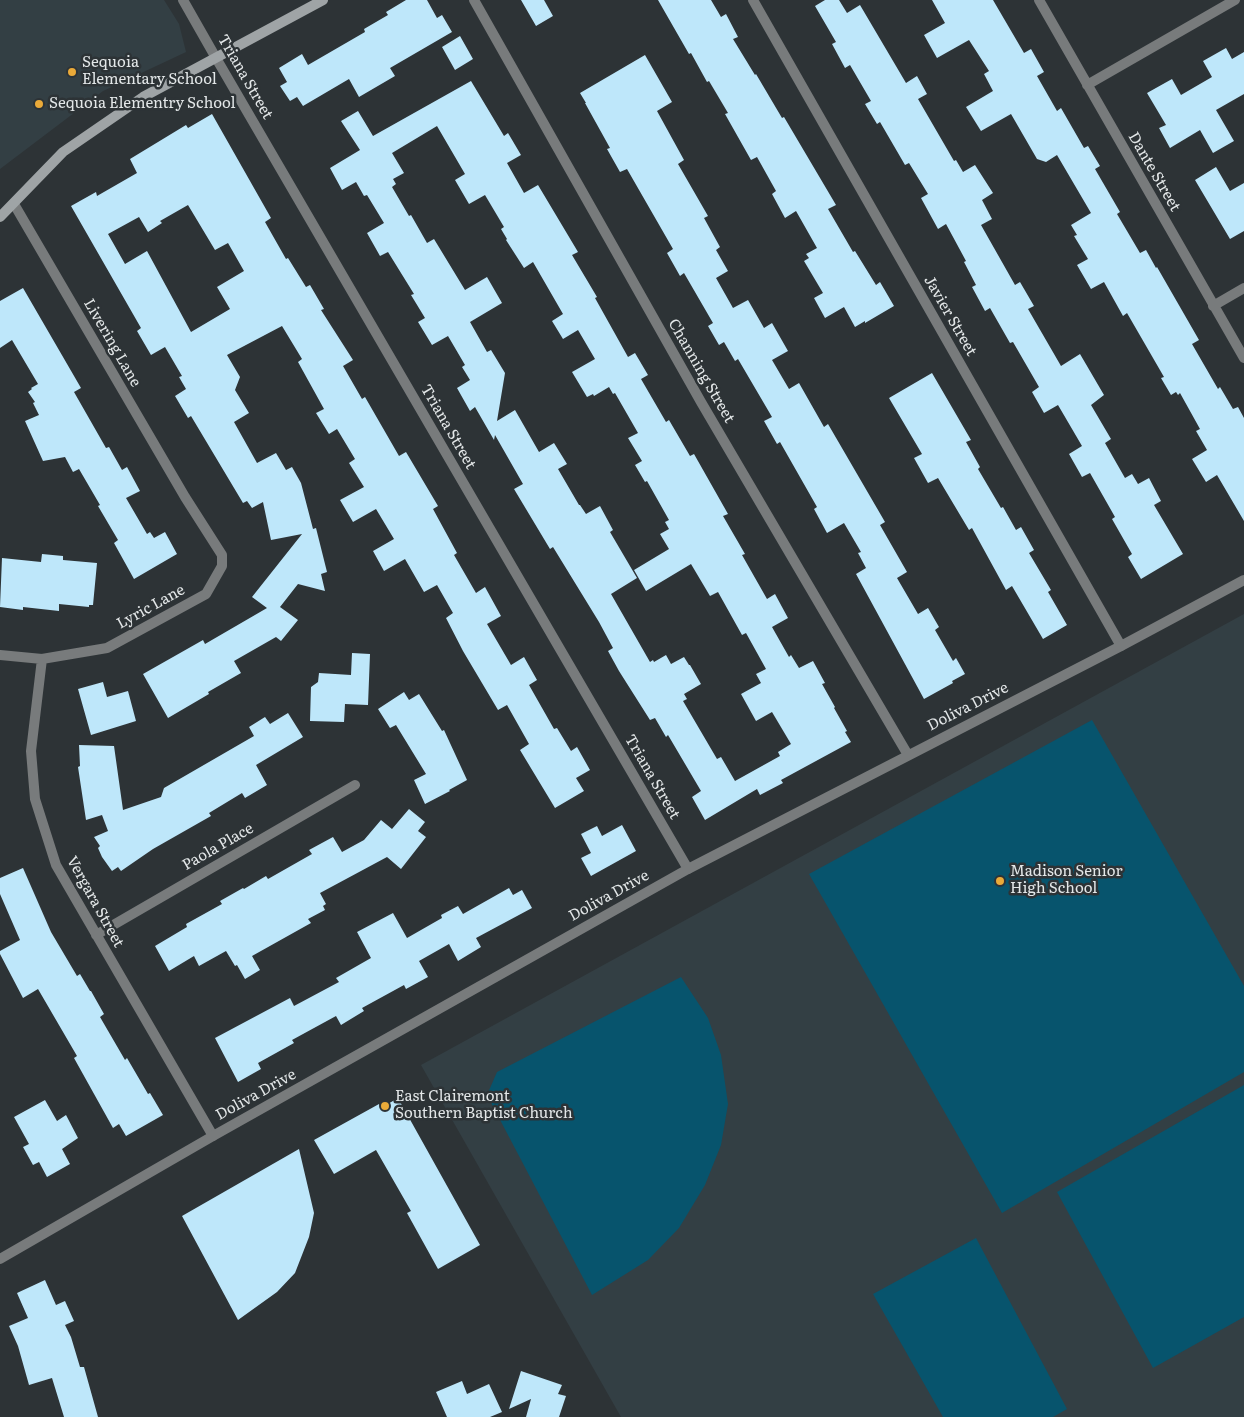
<!DOCTYPE html>
<style>
body{margin:0}
canvas{display:block;background:#2d3336}
</style>
<canvas width="1244" height="1417"></canvas>
<script>
const ctx = document.querySelector('canvas').getContext('2d');
ctx.lineJoin = 'round';
function fill(path, color) { ctx.fillStyle = color; ctx.fill(path, 'evenodd'); }
const shape = rows => new Path2D(rows.map(r => 'M' + r).join(''));
function trace(path, color, width, dash) { ctx.strokeStyle = color; ctx.lineWidth = width; ctx.lineCap = dash ? 'butt' : 'round'; ctx.setLineDash(dash || []); ctx.stroke(path); }
function write(font, color, halo, rows, align = 'center') {
  ctx.font = font + ' Literata,serif'; ctx.lineWidth = 5; ctx.setLineDash([]); ctx.textBaseline = 'middle'; ctx.strokeStyle = halo; ctx.fillStyle = color; for (const [text, x, y, turn = 0] of rows) {
    ctx.save(); ctx.translate(x, y); ctx.rotate((+turn || 0) * Math.PI / 180); ctx.textAlign = isNaN(turn) ? turn : align; if (halo) ctx.strokeText(text, 0, 0); ctx.fillText(text, 0, 0); ctx.restore();
  }
}
fill(shape([
 [0,0,164,0,179,24,186,52,103,91,0,169],
 [1244,614,1244,1417,621,1417,421,1065]
]), '#333f44');
fill(shape([
 [1092,720,1244,986,1244,1072,1002,1213,809,874],
 [681,977,708,1018,721,1055,728,1104,721,1145,705,1185,679,1228,648,1260,592,1295,487,1095,497,1072],
 [1244,1085,1244,1317,1153,1368,1057,1192],
 [976,1238,1067,1409,1053,1417,943,1417,873,1294]
]), '#07546d');
fill(shape([
 [406,0,427,0,437,18,442,15,452,32,390,68,395,76,359,97,349,79,303,106,297,97,290,101,280,86,287,82,279,68,302,54,308,65,365,32,364,29,388,15,386,12],
 [521,0,544,0,553,16,536,26],
 [658,0,711,0,721,17,726,14,738,37,733,39,755,75,756,74,782,118,784,117,836,205,828,209,853,252,855,251,876,285,880,282,894,306,865,323,865,321,855,327,844,307,825,318,814,298,823,293,804,261,809,258,806,254,817,248,796,211,785,218,772,194,776,191,757,157,751,160,725,114,728,113,709,81,707,82,691,53,689,54],
 [825,0,839,0,847,13,860,5,906,83,917,76,927,94,918,99,954,161,956,160,963,172,975,165,993,193,982,200,992,219,981,225,1015,285,1020,282,1034,306,1028,309,1061,366,1080,354,1104,395,1091,405,1111,439,1105,443,1125,478,1132,474,1138,484,1149,478,1161,501,1154,505,1183,554,1141,579,1128,557,1132,554,1112,519,1115,517,1090,473,1082,477,1069,454,1082,446,1058,405,1044,413,1032,392,1039,387,1013,342,1010,343,990,308,985,311,972,287,976,285,964,262,966,261,946,224,938,229,921,198,928,194,909,163,905,165,880,122,877,124,865,104,871,101,850,65,845,68,832,44,836,42,815,6],
 [932,0,993,0,1024,53,1031,49,1044,72,1037,76,1057,111,1061,108,1084,148,1088,146,1100,166,1095,169,1120,212,1117,214,1140,253,1146,250,1156,268,1157,267,1199,340,1192,344,1218,389,1220,387,1233,409,1238,407,1244,418,1244,521,1217,475,1206,482,1192,459,1207,450,1196,431,1200,429,1180,393,1178,395,1176,392,1171,395,1161,378,1164,377,1127,313,1123,316,1104,282,1091,289,1077,265,1088,259,1074,236,1077,235,1071,225,1091,213,1057,155,1046,162,1037,159,1011,114,981,131,966,107,993,91,984,74,989,71,969,40,937,58,924,35,945,23],
 [460,36,473,59,455,70,442,47],
 [1226,48,1232,59,1244,52,1244,94,1216,110,1234,141,1213,153,1200,130,1170,148,1159,128,1166,125,1147,93,1172,79,1181,95,1212,77,1203,61],
 [645,55,672,102,657,111,684,160,678,164,708,216,704,218,720,247,716,250,728,271,716,278,733,308,748,300,764,328,772,323,788,351,772,360,789,389,799,383,824,427,828,424,885,522,880,525,907,572,897,578,918,614,928,608,939,627,935,630,953,661,956,658,965,674,952,681,953,683,924,699,856,574,866,568,858,553,861,552,844,523,827,533,814,509,817,507,780,442,777,444,764,421,772,417,738,359,735,361,724,342,719,345,708,326,713,323,684,273,680,276,667,253,673,249,627,169,620,172,607,149,610,148,585,103,586,103,580,93],
 [471,81,504,136,508,133,521,155,507,163,524,193,538,185,578,252,572,255,597,297,595,298,628,357,635,353,648,375,641,379,666,422,669,420,690,456,694,454,728,514,723,516,745,554,742,555,767,599,775,594,788,618,772,627,789,657,791,655,799,668,813,661,825,683,822,684,835,707,834,708,847,731,845,732,851,742,781,780,783,783,760,795,757,789,705,820,692,797,701,791,668,735,666,737,655,718,650,720,619,671,608,651,613,648,599,622,553,547,550,549,514,489,523,484,495,435,494,440,475,407,470,411,457,388,470,380,462,367,465,365,448,336,432,345,418,322,425,318,411,295,414,294,388,252,380,256,367,233,384,223,367,195,364,196,356,182,342,190,330,168,360,150,341,121,358,111,373,136],
 [437,126,465,174,455,180,469,204,485,195,504,227,501,229,507,239,506,240,524,268,533,262,563,314,552,321,563,339,578,330,595,359,572,372,587,397,593,394,594,396,609,387,613,394,615,393,638,433,628,438,642,461,635,465,645,482,647,481,669,520,665,522,669,529,660,534,669,549,634,570,646,591,691,564,710,596,718,592,742,635,746,633,766,669,756,674,761,683,741,694,756,721,772,712,791,744,778,752,780,756,735,781,721,757,717,759,683,701,687,699,684,694,701,684,690,665,689,665,684,657,671,664,666,655,654,662,653,660,650,662,611,594,637,578,610,532,613,530,600,506,586,514,580,505,579,505,558,469,567,464,554,443,539,452,515,410,497,421,505,373,491,350,487,352,470,322,502,303,487,277,465,290,434,239,427,243,411,215,409,216,392,187,396,184,393,179,404,173,392,153],
 [212,114,271,218,265,222,286,259,288,258,306,287,310,285,324,309,321,310,353,360,343,366,362,399,365,397,399,456,406,452,438,506,433,509,457,553,454,555,476,593,485,587,501,616,487,624,511,665,524,657,537,680,529,685,554,729,557,728,571,751,577,747,590,770,576,778,584,791,555,808,520,750,529,744,507,705,498,710,463,651,446,618,453,613,437,585,424,592,405,559,384,571,373,551,394,539,376,509,353,522,340,500,364,487,349,463,355,459,337,429,329,434,316,413,324,409,298,362,302,359,282,326,227,355,240,377,235,390,249,413,234,422,257,463,276,453,286,470,292,467,301,483,313,529,316,528,327,572,321,574,325,591,298,584,280,607,298,620,281,641,276,637,234,661,241,673,208,692,209,694,168,718,143,674,203,640,205,644,267,608,252,597,302,534,271,540,263,502,252,508,247,501,243,503,191,416,188,418,175,396,186,389,179,377,182,376,165,347,151,355,137,331,141,328,71,206,96,192,97,196,137,173,130,159,186,125,188,128],
 [188,205,215,250,228,243,244,271,217,287,230,309,191,332,147,251,125,264,108,234,139,217,148,232,162,223,160,221],
 [1216,167,1230,191,1244,183,1244,231,1230,239,1195,180],
 [23,288,81,388,74,392,106,448,109,447,122,470,127,467,140,491,126,498,147,534,150,532,154,538,165,532,177,554,134,579,114,543,118,540,98,506,100,505,79,469,73,472,65,457,43,461,25,421,39,415,33,403,35,402,28,392,32,389,31,388,38,384,12,340,0,348,0,301],
 [932,373,971,440,966,442,980,467,978,469,1001,508,1003,507,1016,530,1021,527,1034,550,1029,553,1051,590,1048,592,1067,625,1043,639,1012,586,1006,590,972,528,969,530,938,478,928,483,914,458,922,454,889,398],
 [42,554,63,556,63,560,97,563,93,605,89,605,89,607,59,604,59,611,23,607,23,610,0,607,2,558,41,562],
 [352,653,370,654,368,705,345,704,344,722,310,721,311,687,318,682,319,673,351,675],
 [103,682,107,697,128,691,136,721,91,735,78,689],
 [404,692,409,700,419,694,442,731,444,730,467,780,449,790,450,791,425,804,414,780,426,774,396,725,390,728,378,709],
 [288,713,303,737,256,765,267,785,245,798,242,793,209,813,211,816,153,849,121,871,118,867,112,871,102,857,98,848,100,846,94,837,108,831,102,815,86,820,78,767,80,766,79,745,114,746,123,810,161,797,164,788,254,736,249,727,265,717,270,724],
 [409,809,425,822,418,831,426,837,401,869,387,857,320,893,326,904,323,906,325,910,308,919,311,923,252,956,260,970,245,979,237,965,235,966,226,951,199,966,194,956,169,971,155,946,187,927,186,924,222,904,220,901,243,888,244,889,266,876,268,879,312,854,309,850,333,837,342,852,364,840,381,820,392,829],
 [622,825,636,851,591,876,581,858,591,853,581,834,597,826,602,836],
 [23,868,51,932,77,976,80,974,90,991,91,991,104,1014,100,1017,125,1060,127,1058,148,1094,150,1093,163,1115,126,1136,119,1124,113,1128,74,1058,77,1056,38,989,23,998,0,954,0,951,20,940,0,894,0,878],
 [509,888,513,895,522,890,532,908,476,938,481,947,458,961,449,944,419,961,428,977,406,989,404,985,362,1008,364,1011,341,1025,336,1016,292,1040,294,1043,258,1063,261,1069,238,1082,215,1038,290,998,294,1006,339,982,336,978,371,958,357,932,393,913,407,938,442,918,441,915,458,906,463,914],
 [398,1098,480,1245,438,1269,407,1213,411,1211,376,1150,334,1174,314,1140,379,1104,381,1108],
 [45,1100,57,1121,66,1115,78,1138,62,1149,70,1164,47,1177,39,1162,33,1165,23,1147,29,1144,14,1117],
 [299,1149,314,1213,309,1237,295,1273,277,1292,238,1320,182,1216],
 [45,1280,56,1305,65,1301,74,1321,65,1325,71,1337,80,1367,84,1367,98,1417,64,1417,52,1378,29,1385,18,1346,9,1326,28,1318,17,1293],
 [521,1371,562,1385,558,1394,566,1396,559,1417,526,1417,531,1399,509,1409],
 [462,1381,467,1394,489,1384,502,1412,490,1417,447,1417,436,1392]
]), '#bee7fa');
trace(shape([
 [474,0,701,402,908,755],
 [753,0,1121,646],
 [1039,0,1244,358],
 [216,58,688,869],
 [1087,85,1235,0],
 [1213,306,1244,288],
 [0,655,42,659,107,648,206,594,222,566,222,555,185,497,14,204],
 [42,659,31,751,35,799,56,865,213,1136],
 [96,935,355,785]
]), '#787b7c', 10);
trace(shape([
 [183,0,216,58],
 [0,1259,213,1136,688,869,1121,646,1244,580]
]), '#787b7c', 10);
trace(shape([
 [0,217,63,152,143,97,323,0]
]), '#9fa4a6', 10);
for (const [x, y, r, color] of [
 [72,72,5,"#eaaa39"],
 [39,104,5,"#eaaa39"],
 [1000,881,5,"#eaaa39"],
 [385,1106,5,"#eaaa39"]
]) { const dot = new Path2D(); dot.arc(x, y, r, 0, 2 * Math.PI); ctx.fillStyle = color; ctx.fill(dot); trace(dot, '#2d3336', 2); }
write('15px', '#e3e7e8', '#2d3336', [
 ["Sequoia",82,63],
 ["Elementary School",82,80],
 ["Sequoia Elementry School",49,104],
 ["Madison Senior",1010,872],
 ["High School",1010,889],
 ["East Clairemont",395,1097],
 ["Southern Baptist Church",395,1114]
], 'left');
write('15px', '#e3e7e8', '#2d3336', [
 ["Triana Street",245,77,60],
 ["Dante Street",1154,172,60],
 ["Javier Street",950,316,60],
 ["Livering Lane",112,343,60],
 ["Channing Street",701,371,60],
 ["Triana Street",448,427,60],
 ["Lyric Lane",151,607,-29],
 ["Doliva Drive",968,707,-27],
 ["Triana Street",652,777,60],
 ["Paola Place",218,847,-30],
 ["Doliva Drive",609,896,-29],
 ["Vergara Street",95,902,61],
 ["Doliva Drive",256,1095,-29]
]);
</script>
